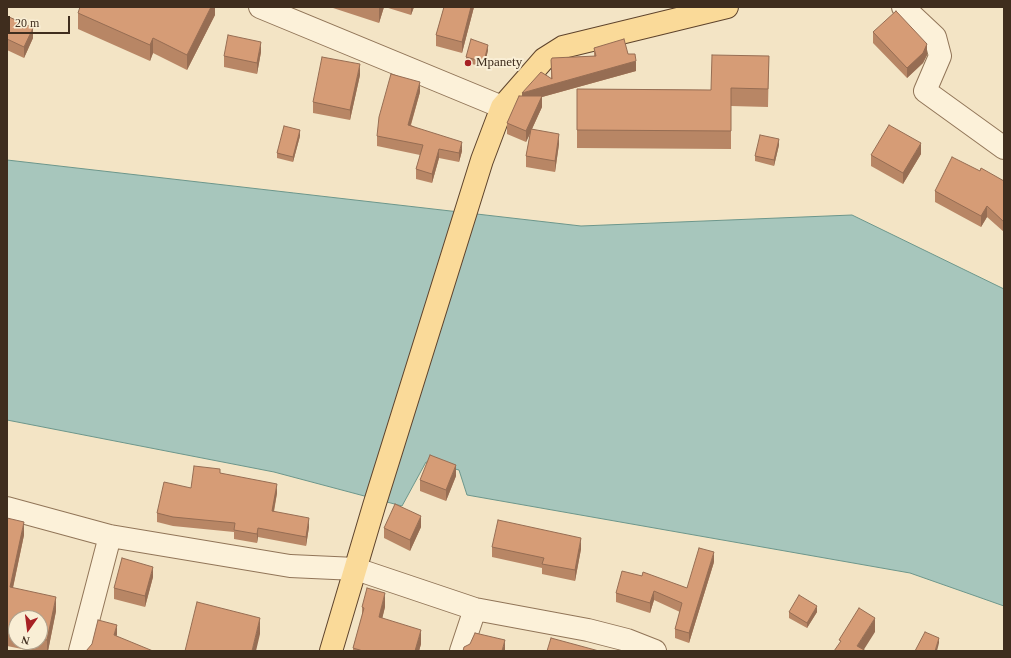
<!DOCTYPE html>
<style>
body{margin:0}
#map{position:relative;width:1011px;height:658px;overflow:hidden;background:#f3e4c5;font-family:Georgia,serif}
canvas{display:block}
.frame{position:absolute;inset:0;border:8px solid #3f2d1e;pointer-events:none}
.north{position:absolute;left:8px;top:610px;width:40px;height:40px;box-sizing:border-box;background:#f9eed5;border:1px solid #afa18c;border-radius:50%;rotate:194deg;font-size:11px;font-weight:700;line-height:16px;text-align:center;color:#3f2d1e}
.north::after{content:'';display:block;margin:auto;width:14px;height:18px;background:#a72124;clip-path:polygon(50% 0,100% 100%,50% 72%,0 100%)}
.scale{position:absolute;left:8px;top:16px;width:62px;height:18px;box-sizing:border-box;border:2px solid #3f2d1e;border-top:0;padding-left:5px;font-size:12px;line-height:14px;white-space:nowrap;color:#3f2d1e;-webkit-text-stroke:3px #f9eed5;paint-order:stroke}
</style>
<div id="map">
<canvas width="1011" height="658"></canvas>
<div class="frame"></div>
<div class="north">N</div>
<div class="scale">20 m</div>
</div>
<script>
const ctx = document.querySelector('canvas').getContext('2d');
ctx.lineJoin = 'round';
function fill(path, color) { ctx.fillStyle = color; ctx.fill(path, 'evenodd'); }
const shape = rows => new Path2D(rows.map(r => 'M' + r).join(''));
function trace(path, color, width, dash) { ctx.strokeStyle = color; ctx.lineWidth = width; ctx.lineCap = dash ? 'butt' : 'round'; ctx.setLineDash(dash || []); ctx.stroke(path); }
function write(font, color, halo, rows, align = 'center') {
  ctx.font = font + ' Georgia,serif'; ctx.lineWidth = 4; ctx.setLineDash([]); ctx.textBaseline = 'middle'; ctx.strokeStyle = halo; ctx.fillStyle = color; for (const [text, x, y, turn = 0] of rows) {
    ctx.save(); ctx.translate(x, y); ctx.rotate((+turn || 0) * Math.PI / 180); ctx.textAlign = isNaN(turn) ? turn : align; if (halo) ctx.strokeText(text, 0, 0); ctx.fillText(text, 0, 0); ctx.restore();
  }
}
const water = shape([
 [7,160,581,226,852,215,1004,289,1004,606,910,573,467,495,459,470,426,462,402,506,274,472,7,420,7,160]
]);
fill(water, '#a7c6bc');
trace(water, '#6c968b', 1);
const minor = shape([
 [260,7,502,107],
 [903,7,935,37,940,56,925,91,1004,148],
 [7,508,110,536,290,566,356,569,475,609,588,630,627,640,655,651],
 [80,651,110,536],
 [461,651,475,609]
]);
const major = shape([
 [331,651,374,506,482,160,502,107,544,59,563,47,727,7]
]);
trace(minor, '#917558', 24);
trace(major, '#5e432c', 24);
trace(minor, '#fcf1d9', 22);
trace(major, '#fada99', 22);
fill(shape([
 [215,7,215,15,187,70,153,53,150,61,78,29,78,13],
 [330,7,384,7,379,23],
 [385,7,414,7,411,15],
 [444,7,474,7,462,53,436,46,436,35],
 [7,16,33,38,24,58,7,50],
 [873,32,927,55,923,63,907,78,873,43],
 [594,48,628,54,636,71,542,97,542,107,532,129,559,144,555,172,526,167,526,156,530,134,526,142,507,134,507,123,522,96,551,78,551,60,594,56],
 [488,50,484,68,466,62,466,57],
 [261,52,257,74,224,67,224,56],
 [769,56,768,107,731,106,731,149,577,148,577,89,711,90],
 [360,75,350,120,313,113,313,102],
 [420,92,411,125,462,151,459,162,439,158,432,183,416,179,416,169,420,155,377,146,377,136],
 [300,136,293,162,277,158,277,153],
 [779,145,774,166,755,161,755,156],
 [921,154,903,184,871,166,871,155],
 [980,171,1004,181,1004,232,987,217,981,227,935,202,935,191],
 [220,473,277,493,274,512,309,527,306,546,258,537,257,543,234,539,234,532,173,526,157,522,157,513,191,488],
 [456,476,446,501,420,491,420,480],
 [7,518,24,535,13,588,56,611,48,651,32,651,7,646],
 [16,618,40,618,40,642,16,642],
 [421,527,410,551,384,538,384,528],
 [492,547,581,549,575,581,542,574,542,568,492,557],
 [714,562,689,643,675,638,675,629,680,612,654,600,650,613,616,602,616,593,642,576,687,588],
 [153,577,145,607,114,599,114,588],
 [362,607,385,607,382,618,421,644,419,651,353,651,353,648,362,616],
 [789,612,817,612,807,628,789,618]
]), '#b88665');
fill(shape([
 [211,7,215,7,215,15,187,70,187,55],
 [380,7,384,7,379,23,379,8],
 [411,7,414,7,411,15],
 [471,7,474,7,462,53,462,42],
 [33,28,33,38,24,58,24,47],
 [153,38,153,53,150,61,150,45],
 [261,42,261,52,257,74,257,63],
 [927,44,927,55,923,63,907,78,907,68],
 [488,45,488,50,484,68,484,62],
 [636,61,636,71,542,97,542,107,526,142,526,131,522,103,522,93],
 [360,64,360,75,350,120,350,110],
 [420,82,420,92,408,134,408,125],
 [300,130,300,136,293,162,293,157],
 [559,134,559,144,555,172,555,161],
 [779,139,779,145,774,166,774,160],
 [462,142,462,151,459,162,459,153],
 [921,143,921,154,903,184,903,173],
 [439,149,439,158,432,183,432,174],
 [987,206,987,217,981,227,981,216],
 [456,465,456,476,446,501,446,490],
 [277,484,277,493,272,520,272,511],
 [421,516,421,527,410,551,410,540],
 [309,518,309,527,306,546,306,537],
 [24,522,24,535,10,601,10,587],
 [258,528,258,537,257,543,257,534],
 [581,538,581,549,575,581,575,570],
 [714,552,714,562,689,643,689,633],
 [153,567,153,577,145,607,145,596],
 [654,591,654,600,650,613,650,603],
 [385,593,385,607,379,632,379,617],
 [56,597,56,611,48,651,47,651,47,640],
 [817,606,817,612,807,628,807,623],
 [260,618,260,634,256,651,252,651],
 [875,618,875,632,863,651,857,646],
 [117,625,117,636,114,635],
 [421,630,421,644,419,651,415,651],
 [939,638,939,643,937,651,935,651],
 [505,640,505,651,502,651]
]), '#966d53');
const building = shape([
 [80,7,211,7,187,55,153,38,150,45,78,13,80,7],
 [444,7,471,7,462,42,436,35,444,7],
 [896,11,927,44,923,53,907,68,873,32,896,11],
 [7,16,33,28,24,47,7,39,7,16],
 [228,35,261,42,257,63,224,56,228,35],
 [471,39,488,45,484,62,466,57,471,39],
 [624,39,628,54,635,54,636,61,522,93,541,72,552,79,551,60,552,58,596,56,594,48,624,39],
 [712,55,769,56,768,89,731,88,731,131,577,130,577,89,711,90,712,55],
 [322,57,360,64,350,110,313,102,322,57],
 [391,74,420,82,408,125,462,142,459,153,439,149,432,174,416,169,423,145,377,136,379,117,391,74],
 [519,96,542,96,526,131,507,123,519,96],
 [889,125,921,143,903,173,871,155,889,125],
 [284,126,300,130,293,157,277,153,284,126],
 [531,129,559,134,555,161,526,156,531,129],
 [760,135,779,139,774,160,755,156,760,135],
 [952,157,980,171,981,168,1004,181,1004,222,987,206,981,216,935,191,952,157],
 [430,455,456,465,446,490,420,480,430,455],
 [194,466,220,469,220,473,277,484,272,511,309,518,306,537,258,528,257,534,234,530,235,523,173,517,157,513,164,482,191,488,194,466],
 [395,504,421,516,410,540,384,528,395,504],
 [7,518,24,522,10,587,56,597,47,640,40,639,40,618,16,618,16,634,7,632,7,518],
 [498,520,581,538,575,570,542,564,544,558,492,547,498,520],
 [699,548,714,552,689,633,675,629,682,603,654,591,650,603,616,593,622,571,642,576,643,572,687,588,699,548],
 [122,558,153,567,145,596,114,588,122,558],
 [367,588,385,593,379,617,421,630,415,651,363,651,353,648,364,608,362,607,367,588],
 [799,595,817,606,807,623,789,612,799,595],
 [197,602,260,618,252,651,185,651,197,602],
 [859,608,875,618,857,646,866,651,834,651,841,641,839,640,859,608],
 [98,620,117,625,114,635,153,651,86,651,92,644,98,620],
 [925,632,939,638,935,651,915,651,925,632],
 [475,633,505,640,502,651,463,651,464,647,470,644,475,633],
 [551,638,599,651,547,651,551,638]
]);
fill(building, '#d69c76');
trace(building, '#966d53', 1);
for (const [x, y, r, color] of [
 [468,63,4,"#a72124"]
]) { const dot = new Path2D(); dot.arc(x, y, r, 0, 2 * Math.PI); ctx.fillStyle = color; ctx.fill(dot); trace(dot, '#f9eed5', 1.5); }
write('13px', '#3f2d1e', '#f9eed5', [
 ["Mpanety",476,63]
], 'left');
</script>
